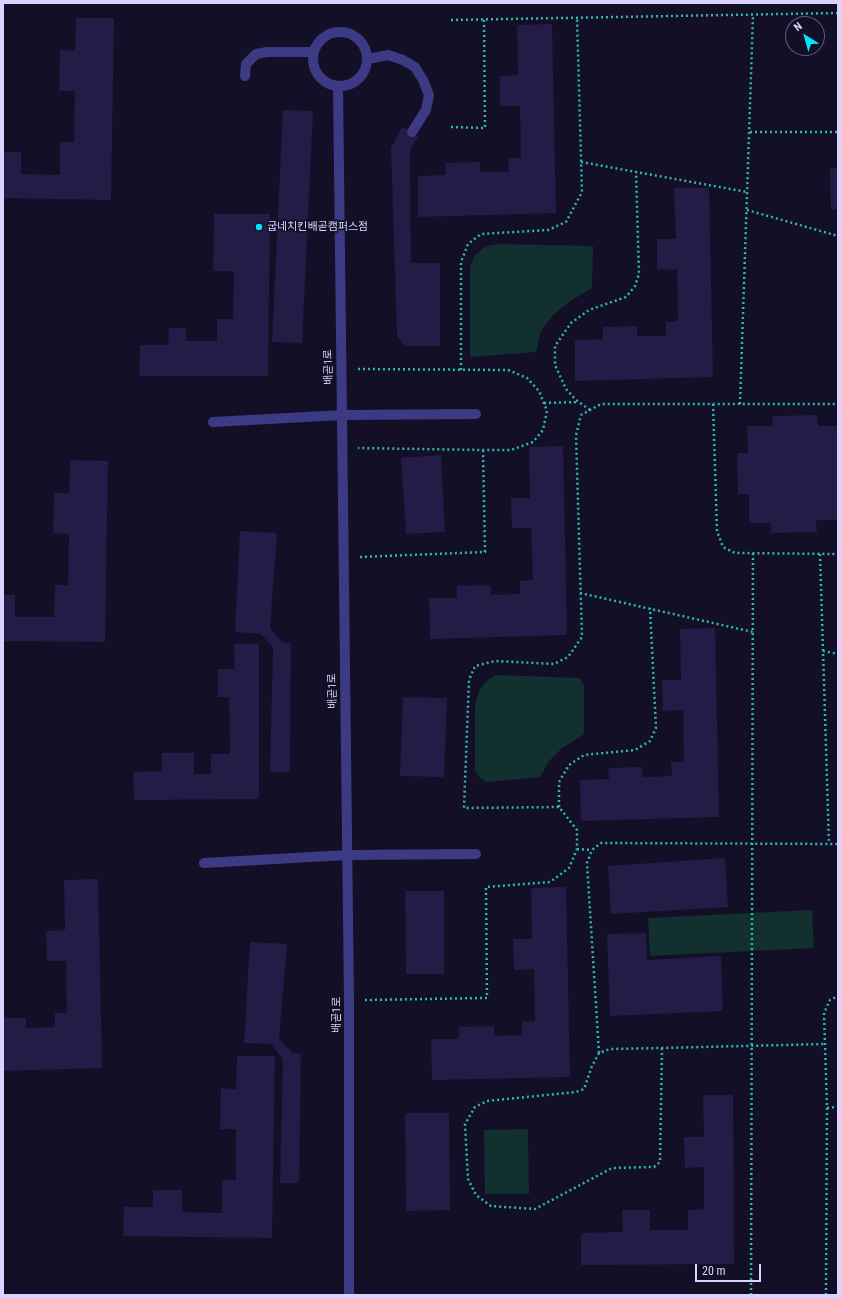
<!DOCTYPE html>
<meta charset="utf-8">
<style>
body{margin:0}
#map{position:relative;width:841px;height:1298px;overflow:hidden;background:#130f26;font-family:"Roboto Condensed",sans-serif}
canvas{display:block}
.frame{position:absolute;inset:0;border:4px solid #d9d4ff;pointer-events:none}
.north{position:absolute;left:785px;top:16px;width:40px;height:40px;box-sizing:border-box;background:#130f26;border:1px solid #625e7d;border-radius:50%;rotate:323deg;font-size:11px;font-weight:700;line-height:16px;text-align:center;color:#d9d4ff}
.north::after{content:'';display:block;margin:auto;width:14px;height:18px;background:#00e5ff;clip-path:polygon(50% 0,100% 100%,50% 72%,0 100%)}
.scale{position:absolute;left:695px;top:1264px;width:66px;height:18px;box-sizing:border-box;border:2px solid #d9d4ff;border-top:0;padding-left:5px;font-size:12px;line-height:14px;white-space:nowrap;color:#d9d4ff;-webkit-text-stroke:3px #130f26;paint-order:stroke}
</style>
<div id="map">
<canvas width="841" height="1298"></canvas>
<div class="frame"></div>
<div class="north">N</div>
<div class="scale">20 m</div>
</div>
<script>
const ctx = document.querySelector('canvas').getContext('2d');
ctx.lineJoin = 'round';
function fill(path, color) { ctx.fillStyle = color; ctx.fill(path, 'evenodd'); }
const shape = rows => new Path2D(rows.map(r => 'M' + r).join(''));
function trace(path, color, width, dash) { ctx.strokeStyle = color; ctx.lineWidth = width; ctx.lineCap = dash ? 'butt' : 'round'; ctx.setLineDash(dash || []); ctx.stroke(path); }
function write(font, color, halo, rows, align = 'center') {
  ctx.font = font + ' "Roboto Condensed","Noto Sans KR",sans-serif'; ctx.lineWidth = 3.5; ctx.setLineDash([]); ctx.textBaseline = 'middle'; ctx.strokeStyle = halo; ctx.fillStyle = color; for (const [text, x, y, turn = 0] of rows) {
    ctx.save(); ctx.translate(x, y); ctx.rotate((+turn || 0) * Math.PI / 180); ctx.textAlign = isNaN(turn) ? turn : align; if (halo) ctx.strokeText(text, 0, 0); ctx.fillText(text, 0, 0); ctx.restore();
  }
}
fill(shape([
 [499,244,593,246,592,288,572,300,553,315,541,331,536,352,470,357,470,266,475,255,486,246],
 [496,675,580,678,584,686,584,734,561,749,549,761,540,777,487,782,480,778,475,770,475,705,480,689,488,680],
 [812,910,814,948,650,956,648,918],
 [528,1129,529,1194,485,1194,484,1130]
]), '#12302f');
fill(shape([
 [76,18,114,18,111,200,3,198,3,152,21,152,21,174,60,175,60,142,74,142,75,91,59,91,60,50,75,51],
 [552,24,556,213,418,217,418,176,446,175,445,163,480,162,480,172,509,172,508,158,521,158,520,106,500,106,500,76,518,75,517,25],
 [283,110,313,111,302,343,272,342],
 [402,127,418,136,410,151,411,263,440,263,440,346,405,346,397,336,391,148],
 [830,168,838,168,838,209,831,209],
 [674,188,709,188,713,377,575,381,575,340,603,339,603,327,637,326,637,336,666,336,666,322,678,321,677,269,657,270,657,239,676,239],
 [214,214,270,214,268,376,139,376,140,345,168,345,169,328,186,328,186,341,217,341,217,319,233,319,234,271,213,271],
 [817,415,818,426,838,426,838,520,816,520,817,532,771,533,771,523,749,523,749,494,738,494,737,453,748,453,747,426,773,426,772,416],
 [563,446,567,635,430,639,429,598,457,598,457,586,491,585,491,595,520,594,520,581,533,580,531,528,512,528,511,498,530,498,529,447],
 [441,455,445,532,406,534,401,458],
 [70,460,108,461,105,642,3,641,3,595,15,595,15,617,54,617,55,585,68,585,69,534,53,533,54,493,69,493],
 [240,531,277,533,270,628,282,642,291,643,290,772,270,772,273,648,261,634,235,632],
 [715,628,719,817,581,821,580,780,609,779,608,768,642,767,643,777,672,776,671,762,684,762,683,710,663,711,662,680,681,680,680,629],
 [234,644,259,644,259,799,134,800,133,772,162,771,162,753,194,753,194,774,211,774,211,754,230,754,229,697,218,697,218,669,235,669],
 [403,697,447,698,444,777,400,776],
 [725,858,728,907,611,914,608,866],
 [98,879,102,1068,3,1071,3,1018,26,1018,26,1028,55,1027,55,1013,67,1013,66,961,47,961,46,931,65,930,64,880],
 [566,887,570,1077,432,1080,431,1039,459,1039,459,1027,494,1026,494,1036,522,1035,522,1022,535,1021,534,969,514,970,513,939,532,939,531,888],
 [405,891,444,891,444,974,406,974],
 [646,933,647,960,721,956,723,1011,610,1016,607,934],
 [250,942,287,944,279,1039,292,1052,301,1054,299,1183,280,1183,283,1059,271,1044,244,1043],
 [237,1056,275,1056,272,1238,123,1236,124,1207,153,1207,153,1190,182,1190,182,1212,222,1213,222,1180,236,1180,236,1129,220,1129,221,1088,236,1089],
 [703,1095,733,1095,734,1264,581,1265,581,1233,623,1232,622,1210,650,1210,650,1230,688,1230,688,1210,704,1209,704,1167,685,1168,684,1137,704,1137],
 [405,1113,449,1113,450,1210,406,1211]
]), '#241b47');
trace(shape([
 [451,20,838,13],
 [451,127,485,128,484,19],
 [750,132,838,132],
 [581,162,747,192],
 [747,210,838,236],
 [358,369,508,370,527,378,539,391,547,411,543,430,533,442,511,450,483,450,358,448],
 [461,370,461,262,468,244,481,234,548,230,566,222,582,192,577,18],
 [544,403,579,402],
 [713,404,717,531,723,547,735,553,838,554],
 [740,404,753,15],
 [590,410,576,400,566,389,555,365,555,346,571,323,589,310,626,297,635,286,639,274,636,172],
 [820,554,829,844],
 [360,557,485,552,483,450],
 [580,593,753,632],
 [823,651,838,654],
 [559,807,559,782,569,765,584,755,635,750,650,741,656,728,650,608],
 [577,849,592,850],
 [365,1000,487,998,486,887,550,882,569,868,577,849,577,830,559,807,464,808,469,680,475,666,495,661,554,664,568,657,582,637,576,435,581,415,601,404,838,404],
 [662,1048,660,1162,654,1167,612,1168,535,1209,491,1206,476,1195,468,1179,465,1124,475,1107,487,1101,576,1092,584,1089,592,1066,599,1053,610,1049,662,1048,825,1044],
 [599,1053,587,863,592,850,601,843,838,844],
 [827,1108,838,1107],
 [751,1295,753,553],
 [826,1295,827,1108,824,1013,830,1000,838,996]
]), '#2fb8b0', 2.5, [2, 3]);
trace(shape([
 '313 59a27 27 0 1 1 54 0a27 27 0 1 1-54 0Z',
 [368,59,388,55,403,60,415,67,423,80,429,95,426,110,412,132],
 [245,76,246,64,256,54,267,52,314,52],
 [338,87,349,1000,349,1295],
 [213,422,342,415,476,414],
 [204,863,347,855,476,854]
]), '#3d3a85', 10);
for (const [x, y, r, color] of [
 [259,227,4,"#00e5ff"]
]) { const dot = new Path2D(); dot.arc(x, y, r, 0, 2 * Math.PI); ctx.fillStyle = color; ctx.fill(dot); trace(dot, '#130f26', 1.5); }
write('11px', '#d9d4ff', '#130f26', [
 ["굽네치킨배곧캠퍼스점",267,227]
], 'left');
write('11px', '#d9d4ff', '#130f26', [
 ["배곧1로",329,367,-91],
 ["배곧1로",333,691,-91],
 ["배곧1로",337,1015,-90]
]);
</script>
